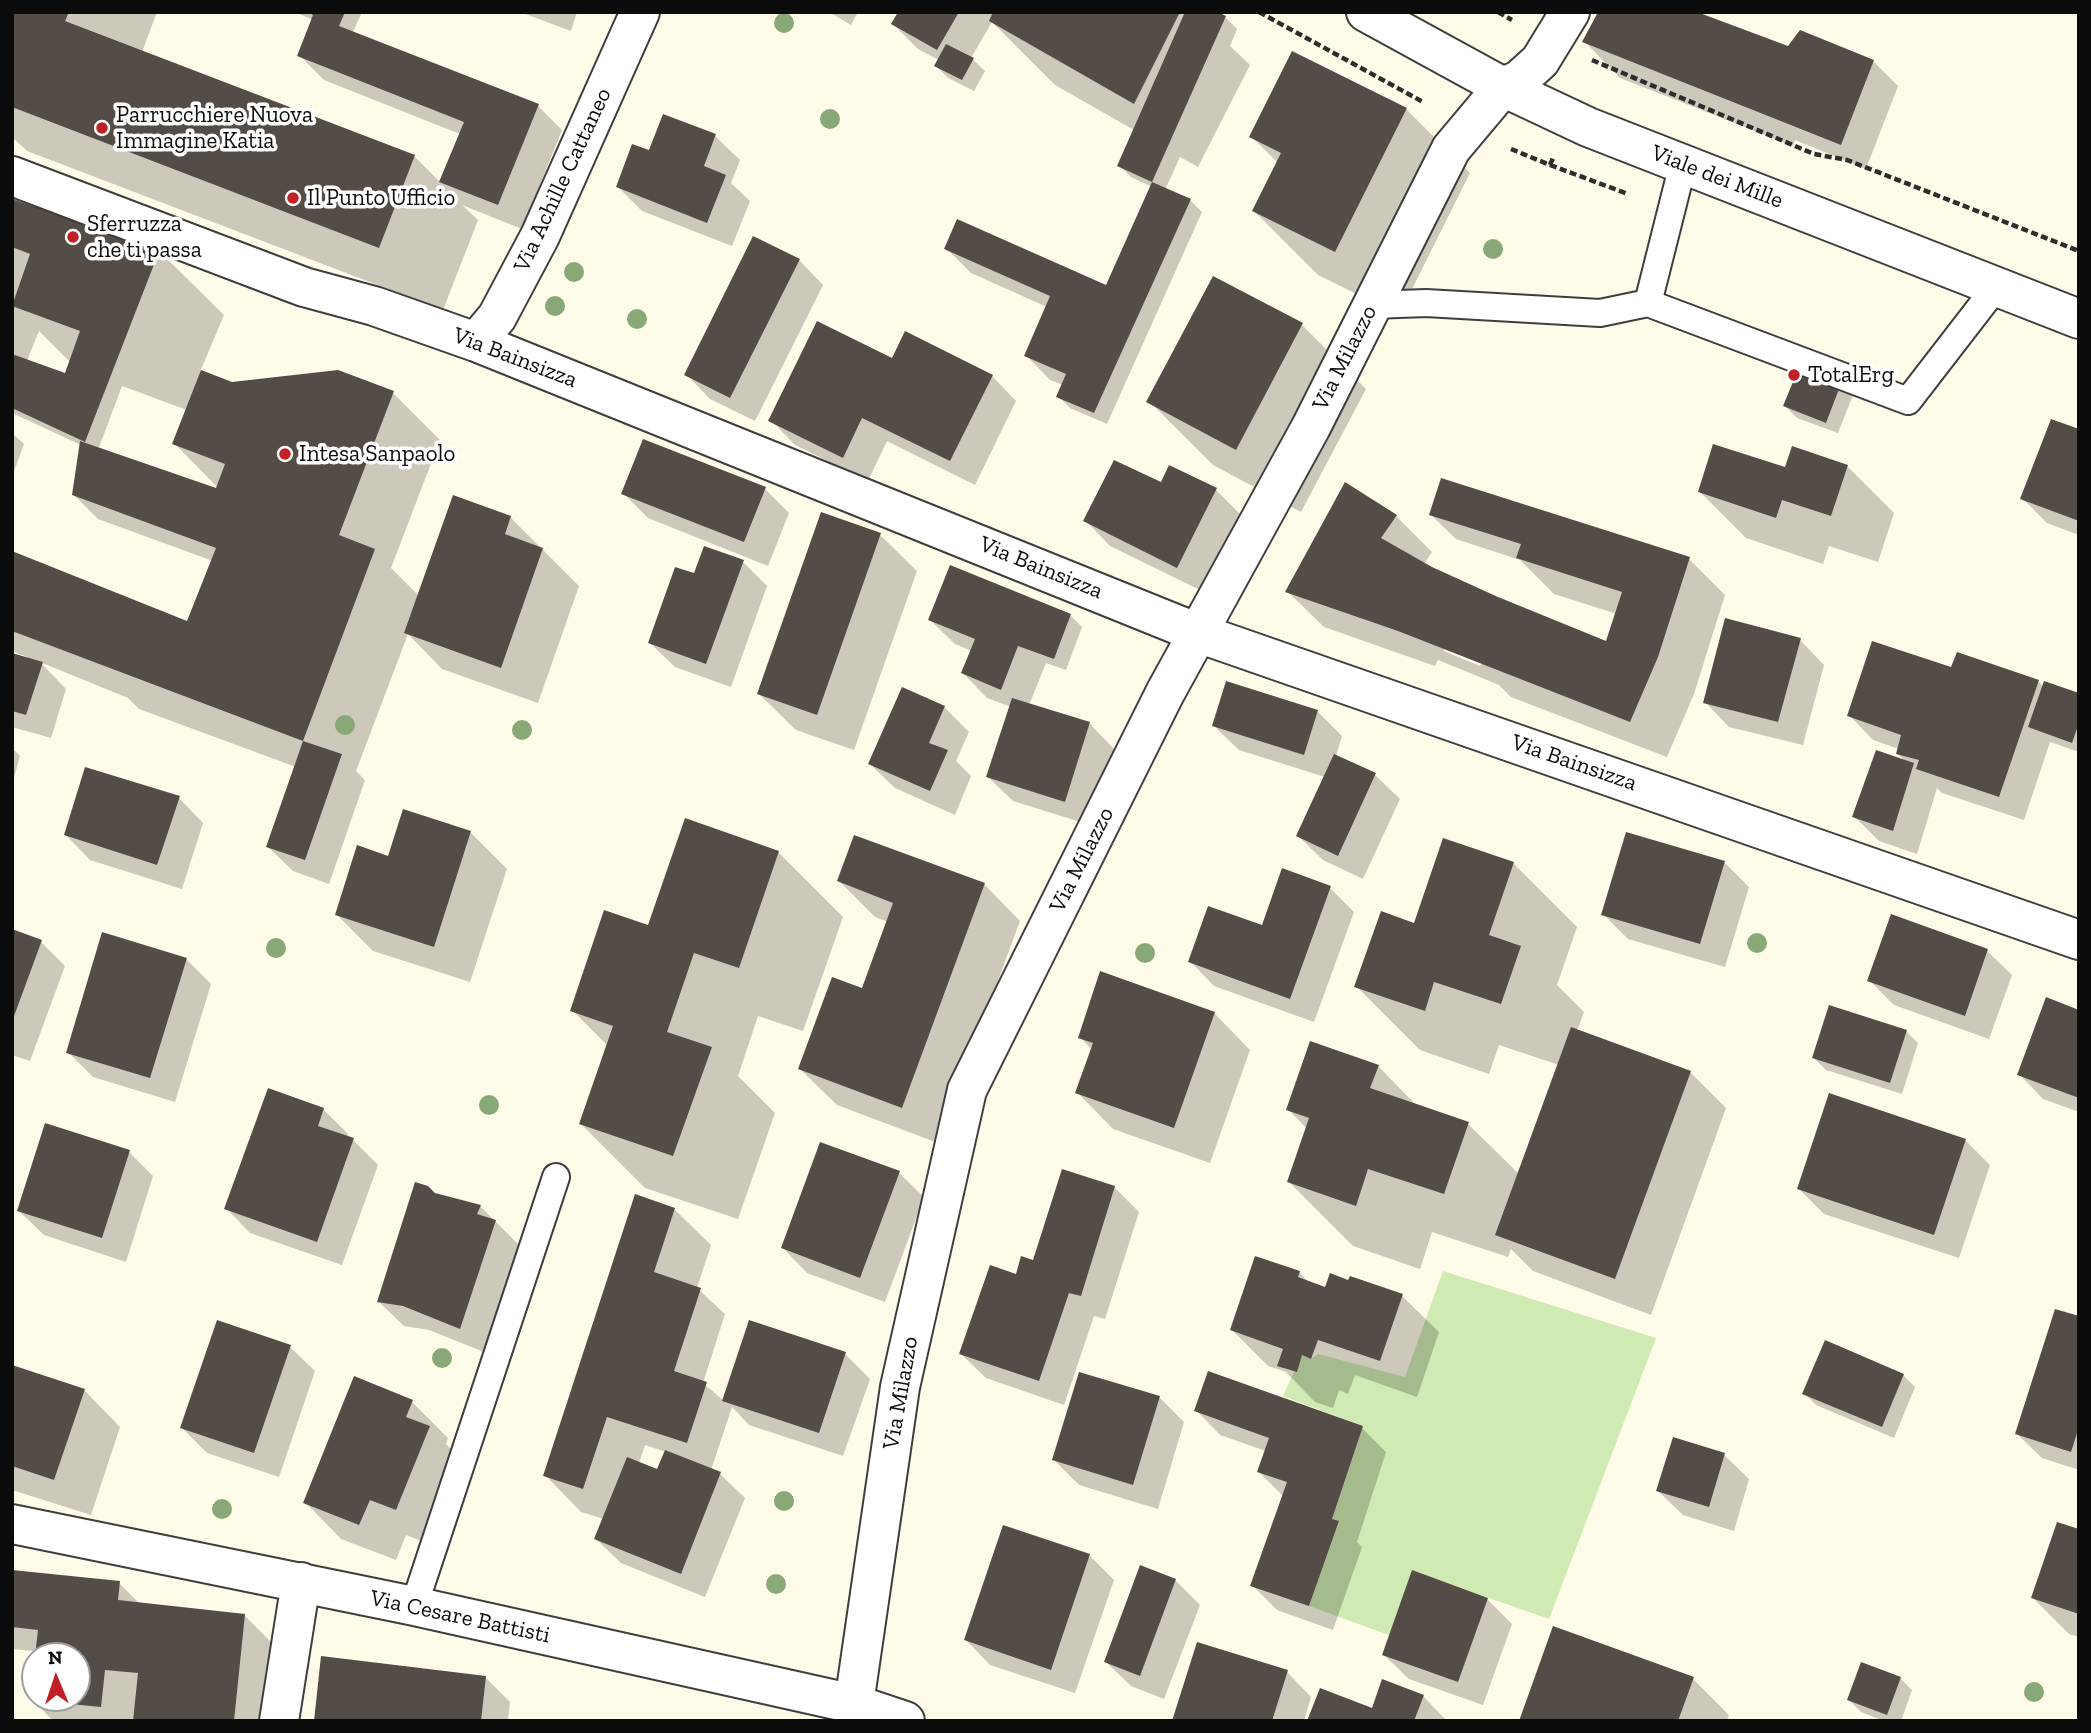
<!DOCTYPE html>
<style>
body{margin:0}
#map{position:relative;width:2091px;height:1733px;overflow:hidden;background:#fffbe9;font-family:"Zilla Slab",serif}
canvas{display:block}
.frame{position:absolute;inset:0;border:14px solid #0b0b0b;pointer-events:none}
.north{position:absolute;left:21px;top:1642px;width:70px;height:70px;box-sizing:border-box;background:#fff;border:2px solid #9d9d9d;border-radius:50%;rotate:358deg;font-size:19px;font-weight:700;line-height:28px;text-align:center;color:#0b0b0b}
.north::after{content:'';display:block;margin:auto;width:24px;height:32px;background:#bf1f25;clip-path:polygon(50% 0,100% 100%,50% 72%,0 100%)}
</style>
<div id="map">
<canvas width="2091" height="1733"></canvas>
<div class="frame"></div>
<div class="north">N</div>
</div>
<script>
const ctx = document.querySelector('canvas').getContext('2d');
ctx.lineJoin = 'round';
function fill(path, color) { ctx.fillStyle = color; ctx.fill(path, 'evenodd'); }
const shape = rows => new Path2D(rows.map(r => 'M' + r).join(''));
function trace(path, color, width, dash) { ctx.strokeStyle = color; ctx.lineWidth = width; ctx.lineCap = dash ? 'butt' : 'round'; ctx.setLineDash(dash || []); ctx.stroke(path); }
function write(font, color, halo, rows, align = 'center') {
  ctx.font = font + ' "Zilla Slab",serif'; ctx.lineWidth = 7; ctx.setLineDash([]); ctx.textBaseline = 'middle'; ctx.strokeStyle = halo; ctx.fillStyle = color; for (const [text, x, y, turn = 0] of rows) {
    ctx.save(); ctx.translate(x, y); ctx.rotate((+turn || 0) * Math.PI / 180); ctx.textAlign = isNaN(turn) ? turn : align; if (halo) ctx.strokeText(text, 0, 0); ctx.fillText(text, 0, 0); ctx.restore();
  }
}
fill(shape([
 [1443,1271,1656,1338,1549,1619,1412,1571,1389,1635,1309,1606,1339,1522,1332,1519,1363,1426,1283,1396,1302,1355,1311,1359,1318,1354,1405,1377]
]), '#cfeab2');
fill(shape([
 [12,12,157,12,142,52,414,156,441,183,460,134,324,80,299,55,313,20,295,12,362,12,353,32,538,106,562,130,522,229,462,205,478,220,443,310,27,151,12,137],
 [520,12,577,12,571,31],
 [829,12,858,12,851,25],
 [900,12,1214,12,1225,17,1237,29,1230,46,1250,65,1198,167,1180,157,1165,190,1190,200,1202,212,1107,424,1070,408,1058,396,1063,385,1050,380,1026,355,1047,307,971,273,946,248,1107,287,1152,187,1131,177,1119,165,1134,130,1055,85,992,22,971,58,985,71,974,91,948,78,936,66,939,60,918,49,893,24],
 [1584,41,1789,48,1873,61,1898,86,1866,169,1795,140,1793,146,1620,78],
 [1406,109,1470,173,1399,315,1318,275,1254,211,1278,163,1251,136],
 [664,117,715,136,740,160,731,183,750,201,732,246,642,211,618,187,650,153],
 [12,200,159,251,224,315,200,372,232,384,338,372,393,393,440,440,391,568,419,596,510,517,579,586,538,703,442,669,408,634,356,771,365,780,329,884,293,871,268,847,296,767,139,709,128,698,40,662,66,689,51,738,12,727,12,655,27,659,27,657,12,651,12,552,188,623,213,561,98,519,74,495,81,445,12,413],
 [39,331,70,362,66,375,27,361],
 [122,386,187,410,174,443,223,493,98,450],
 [799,260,823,285,755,421,710,399,686,374],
 [1302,325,1366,389,1301,512,1213,465,1149,401],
 [893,360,992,376,1016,401,975,485,887,441,868,481,795,445,771,420],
 [1841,383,1853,395,1838,433,1797,418,1785,406],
 [2079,431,2079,535,2047,523,2022,498],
 [12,433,24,444,12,477],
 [1847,466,1894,513,1878,562,1829,546,1823,564,1746,538,1699,491,1786,469],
 [1161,485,1216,490,1240,514,1202,591,1110,546,1086,521],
 [765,489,789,513,768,566,648,518,623,493],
 [1431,515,1689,559,1725,595,1694,694,1667,757,1511,697,1499,685,1438,660,1435,666,1324,627,1287,591,1396,516,1432,552,1424,564,1500,600,1608,643,1617,614,1554,594,1520,560,1456,539],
 [1444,647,1482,663,1480,666,1444,651],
 [880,535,917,571,854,750,796,730,759,694],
 [743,562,767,586,731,687,675,667,650,643,695,575],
 [1070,615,1082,627,1066,670,1046,663,1029,705,1090,724,1114,749,1090,825,1013,801,988,777,1011,707,987,698,963,673,972,651,955,644,930,620],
 [1800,640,1824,665,1803,745,1729,727,1705,702],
 [1952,669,2038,681,2044,687,2079,695,2079,752,2050,742,2024,820,1942,793,1937,788,1917,854,1879,841,1854,816,1906,762,1898,754,1899,749,1873,740,1849,715],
 [944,707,969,732,956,761,971,776,955,815,895,788,870,764],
 [1317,711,1342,736,1336,756,1375,775,1400,799,1363,879,1323,860,1298,836,1325,777,1239,750,1214,726],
 [12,748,20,756,12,785],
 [179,798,203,823,182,889,90,860,66,835],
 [470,832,507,869,470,982,373,951,337,915,389,858],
 [778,852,843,917,803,1031,758,1016,738,1076,775,1113,738,1219,645,1188,581,1124,608,1046,572,1010,649,928],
 [1724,862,1749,887,1725,967,1628,939,1603,914],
 [1513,863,1577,927,1557,985,1584,1012,1577,1031,1690,1072,1726,1108,1651,1315,1533,1271,1511,1249,1508,1257,1432,1232,1420,1269,1353,1246,1289,1182,1307,1129,1288,1109,1378,1066,1418,1107,1468,1124,1519,1174,1559,1065,1499,1045,1489,1074,1420,1050,1356,986,1415,925],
 [839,881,984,884,1020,921,938,1143,837,1105,800,1069,863,990,888,922,875,917],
 [1330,888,1354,912,1314,1022,1214,986,1190,961,1263,927],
 [12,931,41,942,65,966,30,1061,12,1055],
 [1987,951,2012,975,1989,1039,1894,1005,1869,980],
 [186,959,211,984,175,1102,93,1077,68,1052],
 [2079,1012,2079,1112,2043,1099,2019,1074],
 [1214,1013,1250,1050,1210,1163,1113,1129,1077,1092,1092,1050,1080,1037],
 [1906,1031,1918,1043,1902,1094,1826,1070,1814,1058],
 [323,1109,348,1134,347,1138,353,1140,378,1165,342,1265,250,1233,226,1208],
 [1965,1140,1990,1165,1959,1258,1824,1214,1799,1189],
 [129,1152,153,1176,126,1262,44,1235,19,1211],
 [899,1173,924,1197,885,1302,807,1273,783,1248],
 [1114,1187,1139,1212,1105,1319,1094,1316,1064,1405,986,1378,961,1354,1017,1277],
 [480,1206,520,1246,484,1352,429,1330,404,1326,379,1302],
 [674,1209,711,1245,697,1288,725,1314,703,1383,724,1401,845,1354,870,1379,843,1456,749,1425,732,1407,711,1470,720,1474,745,1498,705,1597,621,1563,596,1539,604,1519,581,1512,545,1475],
 [645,1445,666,1452,658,1471,639,1463],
 [1299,1272,1310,1284,1326,1289,1402,1296,1439,1332,1417,1397,1355,1375,1348,1394,1339,1390,1333,1408,1315,1402,1286,1372,1268,1366,1232,1330],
 [2079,1318,2079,1470,2042,1458,2017,1434],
 [290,1347,315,1371,279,1477,207,1453,182,1428],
 [12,1366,84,1390,120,1427,91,1515,12,1490],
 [1903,1375,1915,1387,1894,1438,1816,1405,1804,1393],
 [1159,1397,1184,1422,1158,1509,1079,1485,1054,1460],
 [412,1402,448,1438,446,1444,465,1464,432,1545,406,1535,396,1560,341,1539,305,1502],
 [1196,1410,1362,1428,1386,1452,1357,1542,1362,1547,1333,1630,1277,1610,1252,1585,1284,1497,1259,1472,1266,1451,1220,1435],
 [1724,1455,1749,1479,1734,1531,1683,1515,1658,1491],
 [1004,1527,1090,1556,1114,1580,1075,1693,990,1665,966,1640],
 [2079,1531,2079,1637,2069,1634,2033,1598],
 [12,1572,119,1583,140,1604,244,1615,281,1652,273,1721,53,1721,32,1699,35,1671,35,1698,77,1698,77,1656,37,1656,33,1651,12,1649],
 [1175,1580,1200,1605,1164,1699,1131,1686,1106,1662],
 [1487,1599,1512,1624,1483,1705,1409,1679,1384,1655],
 [1287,1672,1311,1697,1304,1721,1174,1721],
 [485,1677,510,1702,508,1721,316,1721],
 [1900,1678,1912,1690,1901,1721,1884,1721,1861,1712,1849,1700],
 [1693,1679,1729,1715,1727,1721,1521,1721],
 [1423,1696,1447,1721,1309,1721,1373,1710]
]), '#0003');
fill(shape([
 [12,12,69,12,65,21,415,155,379,248,12,107],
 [308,12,345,12,339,26,539,104,498,205,439,182,464,122,297,56,313,15],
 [898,12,959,12,937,50,891,24],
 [993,12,1180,12,1134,104,989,21],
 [1185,12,1218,12,1226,16,1152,182,1117,166],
 [1598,12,1697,12,1788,46,1800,30,1874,60,1841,145,1582,42],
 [946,44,974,58,962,80,934,66],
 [1292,51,1407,108,1335,252,1252,211,1281,153,1249,137],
 [663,114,716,134,704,166,726,175,707,223,616,187,632,144,649,150],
 [1152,182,1191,199,1094,413,1056,397,1066,374,1024,356,1050,296,944,249,957,219,1106,285],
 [12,199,160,249,85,442,12,408,12,354,65,373,80,331,12,306,30,254,12,247],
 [753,236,800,259,730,398,684,375],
 [1213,276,1303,323,1236,450,1146,402],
 [817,321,892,358,905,331,993,375,950,461,862,418,843,458,768,421],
 [1800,365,1842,381,1826,423,1783,406],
 [201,370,232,382,338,370,394,391,339,535,375,549,303,741,12,631,12,551,187,621,216,548,72,495,80,441,216,488,225,464,172,444],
 [2051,419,2079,429,2079,521,2020,499],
 [643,439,766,487,744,542,621,494],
 [1713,444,1785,467,1792,446,1848,465,1831,516,1782,500,1776,518,1698,492],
 [1114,460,1161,482,1169,465,1217,488,1177,568,1083,521],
 [1441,478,1690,557,1658,657,1630,722,1398,631,1285,592,1345,482,1397,515,1381,538,1432,567,1498,597,1606,641,1622,592,1516,558,1521,544,1429,515],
 [453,495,511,516,505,534,543,548,501,668,404,633],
 [821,512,881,533,817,715,757,694],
 [704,546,744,560,706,664,648,643,675,567,694,573],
 [950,565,1071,614,1054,659,1018,646,1001,690,961,673,975,639,928,620],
 [1725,618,1801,638,1778,722,1703,703],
 [1872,641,1951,667,1957,652,2039,680,1999,797,1916,769,1919,760,1896,754,1901,735,1847,716],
 [12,653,43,662,26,715,12,711],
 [1226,681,1318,710,1304,755,1212,726],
 [2044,681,2079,693,2079,723,2072,743,2028,727],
 [902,687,945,706,929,743,948,750,930,791,868,764],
 [1012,698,1090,722,1065,802,986,777],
 [303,741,342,754,305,860,266,847],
 [1876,750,1914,763,1893,831,1852,817],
 [1334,754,1376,773,1338,856,1296,836],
 [85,767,180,796,157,865,64,835],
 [403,809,471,831,434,947,335,915,357,845,388,856],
 [685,818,779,851,739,968,694,953,667,1032,712,1047,673,1156,579,1124,613,1026,570,1011,604,910,648,925],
 [1626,832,1725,861,1700,944,1601,915],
 [854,835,985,883,902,1108,798,1069,832,977,862,988,893,903,837,881],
 [1443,838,1514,862,1489,935,1521,946,1501,1004,1434,982,1425,1011,1354,987,1381,911,1414,923],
 [1282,868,1331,886,1290,999,1188,962,1208,906,1262,925],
 [1891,914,1988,949,1965,1016,1867,981],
 [12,929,42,940,13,1019,12,1019],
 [102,932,187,958,150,1078,66,1053],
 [1100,971,1215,1012,1174,1128,1075,1093,1093,1043,1078,1038],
 [2046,997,2079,1010,2079,1098,2017,1075],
 [1829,1005,1907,1030,1890,1083,1812,1058],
 [1571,1027,1691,1071,1615,1279,1495,1235],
 [1310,1041,1379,1065,1370,1088,1469,1122,1444,1194,1368,1169,1356,1206,1287,1182,1309,1118,1286,1110],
 [268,1088,324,1108,318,1126,354,1138,317,1242,224,1209],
 [1829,1093,1966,1139,1934,1235,1797,1189],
 [45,1123,130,1150,102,1238,17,1211],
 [820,1142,900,1171,860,1278,781,1248],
 [1062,1169,1115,1186,1081,1296,1069,1293,1039,1381,959,1354,990,1265,1016,1274,1021,1256,1033,1260],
 [415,1182,428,1186,435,1193,481,1205,477,1214,496,1220,460,1329,403,1306,377,1302],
 [635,1194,675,1208,654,1272,701,1288,674,1371,707,1382,687,1443,607,1417,583,1489,543,1476],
 [1255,1256,1300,1271,1298,1277,1325,1287,1330,1273,1348,1280,1350,1276,1403,1294,1380,1361,1318,1340,1311,1359,1302,1355,1297,1372,1277,1366,1283,1349,1230,1330],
 [2055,1309,2079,1316,2079,1427,2071,1452,2015,1434],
 [217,1320,291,1345,254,1453,180,1428],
 [749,1320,846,1352,819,1433,722,1401],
 [1825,1340,1904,1374,1882,1427,1802,1394],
 [12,1365,85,1389,54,1480,12,1466],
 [1208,1371,1363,1426,1332,1519,1339,1521,1309,1606,1250,1586,1287,1482,1257,1472,1269,1438,1194,1411],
 [1079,1372,1160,1396,1133,1485,1052,1460],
 [354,1376,413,1400,406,1417,430,1426,396,1510,370,1500,359,1525,303,1503],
 [1673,1437,1725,1453,1709,1507,1656,1491],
 [665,1450,721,1472,681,1574,594,1539,627,1457,657,1469],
 [2057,1522,2079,1529,2079,1614,2031,1598],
 [1003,1525,1090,1554,1051,1670,964,1640],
 [1140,1565,1176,1579,1140,1676,1104,1662],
 [12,1570,120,1581,118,1600,245,1614,234,1721,133,1721,138,1673,105,1670,101,1707,30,1700,33,1671,35,1698,77,1698,77,1656,35,1656,38,1630,12,1627],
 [1412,1570,1488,1598,1458,1682,1382,1655],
 [1553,1626,1694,1677,1678,1721,1519,1721],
 [1197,1642,1288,1670,1272,1721,1172,1721],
 [321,1656,486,1676,481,1721,314,1721],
 [1861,1662,1901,1677,1887,1715,1847,1700],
 [1382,1679,1424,1695,1414,1721,1307,1721,1320,1688,1372,1708]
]), '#544c47');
const service = shape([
 [1683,164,1648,303,1908,401,1996,287],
 [1372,305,1426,303,1600,313,1648,303],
 [414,1606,556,1177]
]);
const minor = shape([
 [12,176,304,287,374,306,476,342,1198,633,2079,940],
 [476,342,497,317,540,236,640,12],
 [12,1524,414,1606,854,1704,905,1721],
 [854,1704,900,1387,967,1090,1165,693,1311,427,1451,149,1503,87,1519,80,1540,61,1570,12],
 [279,1721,301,1582]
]);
const tertiary = shape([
 [1366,12,1503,87,1588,127,2079,319]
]);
trace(service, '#3e3e3e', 30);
trace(minor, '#3e3e3e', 42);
trace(tertiary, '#3e3e3e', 42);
trace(shape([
 [1259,12,1423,102],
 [1498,12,1512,20],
 [1592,60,1814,154,1847,160,2079,251],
 [1511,149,1550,165,1553,158],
 [1550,165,1628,194]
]), '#2d2d2d', 4.5, [7, 3.5]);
trace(service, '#fff', 26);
trace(minor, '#fff', 38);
trace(tertiary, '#fff', 38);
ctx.fillStyle = '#89a877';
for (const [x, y] of [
 [784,23],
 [830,119],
 [1493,249],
 [574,272],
 [555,306],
 [637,319],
 [345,725],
 [522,730],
 [1757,943],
 [276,948],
 [1145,953],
 [489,1105],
 [442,1358],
 [784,1501],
 [222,1509],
 [776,1584],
 [2034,1692]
]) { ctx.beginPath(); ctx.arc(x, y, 10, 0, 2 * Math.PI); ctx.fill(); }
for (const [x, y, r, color] of [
 [102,128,7,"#bf1f25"],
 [293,198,7,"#bf1f25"],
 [73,237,7,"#bf1f25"],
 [1794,375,7,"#bf1f25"],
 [285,454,7,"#bf1f25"]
]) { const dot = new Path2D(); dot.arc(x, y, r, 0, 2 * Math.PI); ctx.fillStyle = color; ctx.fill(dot); trace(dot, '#fff', 2.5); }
write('23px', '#0b0b0b', '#fff', [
 ["Parrucchiere Nuova",116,115],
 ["Immagine Katia",116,141],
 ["Il Punto Ufficio",307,198],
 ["Sferruzza",87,224],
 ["che ti passa",87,250],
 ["TotalErg",1808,375],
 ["Intesa Sanpaolo",299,454]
], 'left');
write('23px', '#0b0b0b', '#fff', [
 ["Viale dei Mille",1717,177,21],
 ["Via Achille Cattaneo",563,180,-65],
 ["Via Bainsizza",515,358,21],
 ["Via Milazzo",1345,358,-63],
 ["Via Bainsizza",1041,568,22],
 ["Via Bainsizza",1574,763,19],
 ["Via Milazzo",1082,860,-63],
 ["Via Milazzo",901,1393,-80],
 ["Via Cesare Battisti",460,1617,12]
]);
</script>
